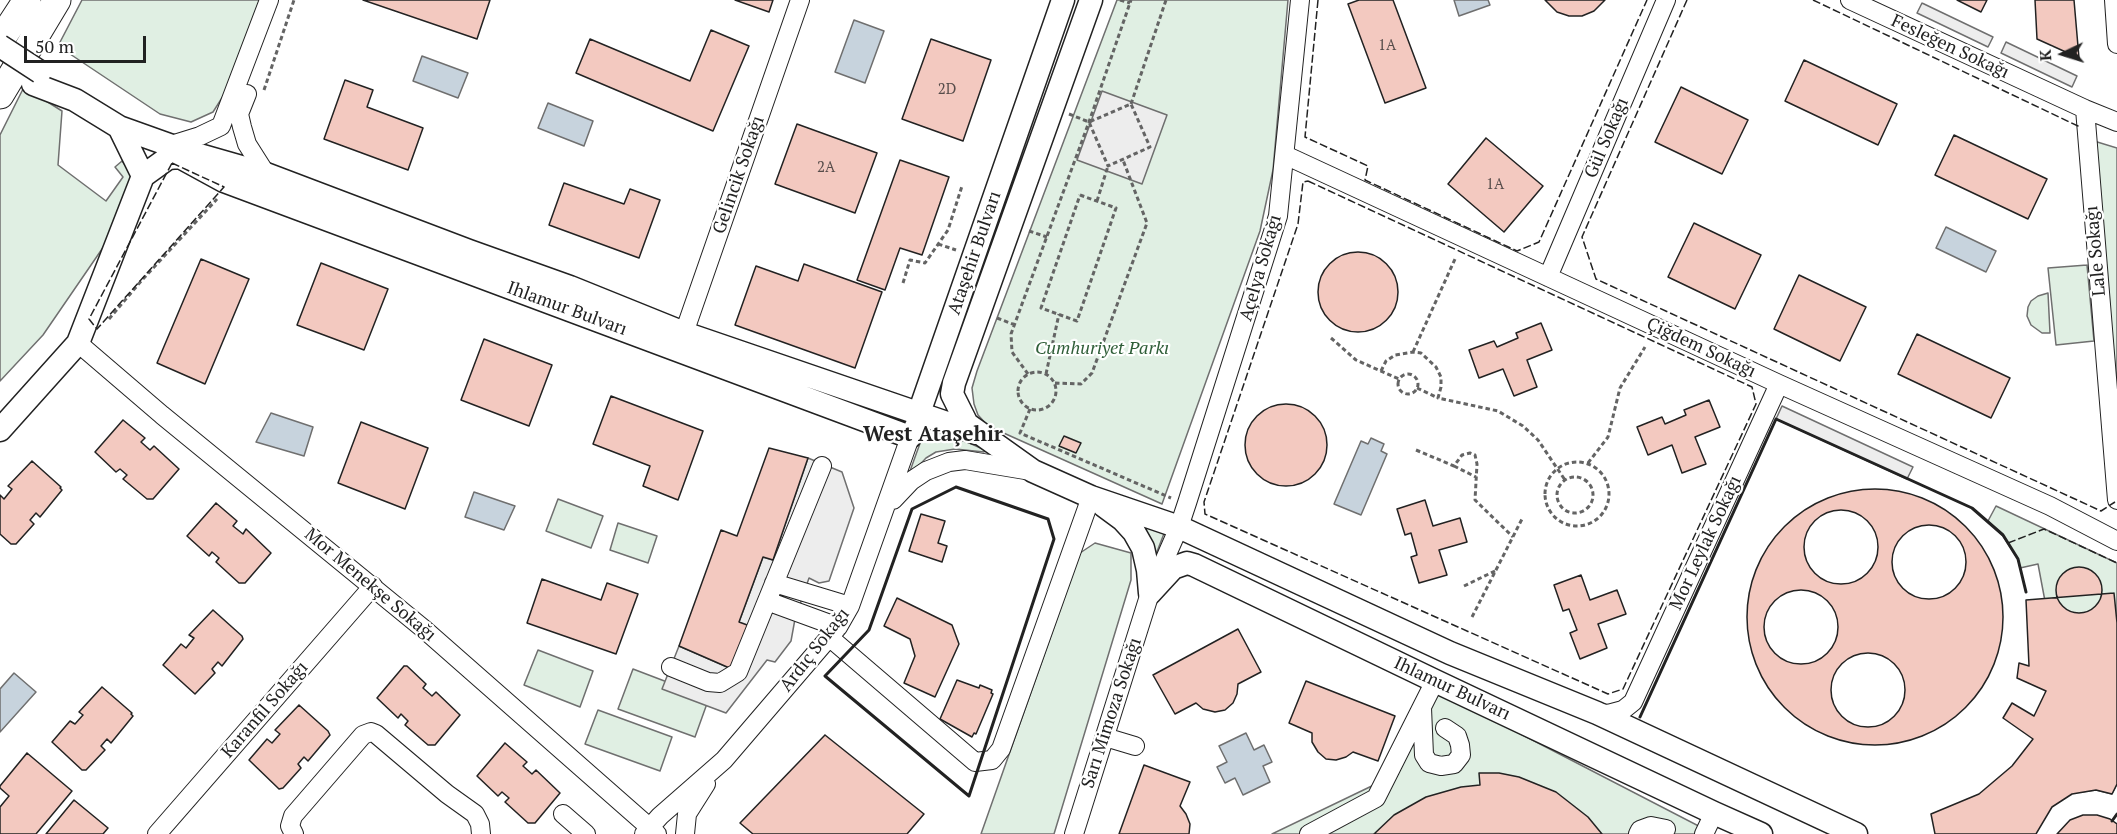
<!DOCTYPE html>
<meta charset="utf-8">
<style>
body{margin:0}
#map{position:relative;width:2117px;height:834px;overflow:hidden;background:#fff;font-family:"PT Serif",serif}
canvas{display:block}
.north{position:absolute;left:2033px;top:24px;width:60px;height:60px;-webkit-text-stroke:4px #fff;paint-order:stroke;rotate:266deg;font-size:16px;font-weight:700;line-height:24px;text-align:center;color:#222}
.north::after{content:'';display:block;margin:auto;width:21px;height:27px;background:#222;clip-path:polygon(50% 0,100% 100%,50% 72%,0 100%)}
.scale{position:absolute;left:24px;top:36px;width:122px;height:27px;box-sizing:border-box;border:3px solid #222;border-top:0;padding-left:8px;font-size:18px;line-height:21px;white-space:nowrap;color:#222;-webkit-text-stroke:4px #fff;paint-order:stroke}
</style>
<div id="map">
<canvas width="2117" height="834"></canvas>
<div class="north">K</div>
<div class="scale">50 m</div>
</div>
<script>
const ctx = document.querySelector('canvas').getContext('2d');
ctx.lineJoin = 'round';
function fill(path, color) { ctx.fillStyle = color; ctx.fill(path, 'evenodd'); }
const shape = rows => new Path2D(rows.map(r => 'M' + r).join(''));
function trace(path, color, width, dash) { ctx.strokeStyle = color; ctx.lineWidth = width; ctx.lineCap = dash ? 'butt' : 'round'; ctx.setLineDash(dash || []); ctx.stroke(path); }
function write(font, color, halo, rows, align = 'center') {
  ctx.font = font + ' "PT Serif",serif'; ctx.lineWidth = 4.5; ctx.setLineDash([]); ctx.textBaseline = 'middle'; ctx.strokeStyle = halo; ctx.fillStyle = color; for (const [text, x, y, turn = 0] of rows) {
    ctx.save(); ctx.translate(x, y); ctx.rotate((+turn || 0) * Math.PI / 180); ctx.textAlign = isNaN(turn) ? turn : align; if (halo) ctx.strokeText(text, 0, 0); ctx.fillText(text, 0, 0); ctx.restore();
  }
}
const green = shape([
 [82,0,261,0,227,90,213,112,191,122,160,114,58,46,82,0],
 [1117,0,1288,0,1273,170,1260,231,1162,504,988,426,978,415,974,404,972,388,977,371,1117,0],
 [24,87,62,111,58,165,106,201,123,177,115,167,122,161,129,170,133,190,113,233,43,335,0,381,0,135,24,87],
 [2094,141,2117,148,2117,389,2094,141],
 [2087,265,2094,341,2056,345,2048,268,2087,265],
 [2048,293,2050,333,2042,333,2031,325,2027,316,2028,307,2031,301,2038,296,2048,293],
 [927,424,985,450,984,452,955,449,936,452,926,458,913,472,910,471,927,424],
 [558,499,603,516,591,548,546,531,558,499],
 [1996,506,2117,563,2117,784,2112,794,2096,790,2081,792,2038,564,2020,568,2018,559,2003,536,1988,521,1996,506],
 [1129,516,1165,531,1153,562,1129,516],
 [618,523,657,536,648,563,610,550,618,523],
 [1095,543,1131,553,1131,580,1054,834,981,834,1080,553,1095,543],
 [538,650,593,671,580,707,524,685,538,650],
 [633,669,709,698,695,737,618,709,633,669],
 [1428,686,1714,834,1272,834,1378,783,1428,686],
 [598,710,672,737,660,771,585,744,598,710]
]);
fill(green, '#e0efe3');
trace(green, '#6f6f6f', 1.5);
const parking = shape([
 [1922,3,1993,37,1988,47,1917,13,1922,3],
 [2006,42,2077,76,2072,87,2001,53,2006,42],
 [1102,91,1167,115,1142,184,1077,160,1102,91],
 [1782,406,1913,467,1907,479,1776,419,1782,406],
 [808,458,842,472,854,508,829,581,819,583,809,578,795,619,791,641,775,662,767,660,726,713,662,689,679,646,734,670,739,622,763,557,773,560,808,458]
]);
fill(parking, '#ededed');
trace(parking, '#6f6f6f', 1.5);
const water = shape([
 [1454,0,1488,0,1490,5,1459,16,1454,0],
 [854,20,884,31,865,83,835,72,854,20],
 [422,56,468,73,458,98,413,81,422,56],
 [548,103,593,121,584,146,538,128,548,103],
 [1946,227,1996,251,1986,272,1936,248,1946,227],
 [271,413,313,427,304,456,256,442,271,413],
 [1371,438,1384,444,1381,451,1387,454,1361,515,1334,504,1361,441,1368,444,1371,438],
 [474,492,515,506,504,530,465,517,474,492],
 [14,673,36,692,0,732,0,689,14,673],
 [1246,733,1254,750,1264,745,1272,762,1263,766,1270,782,1243,795,1235,778,1225,783,1217,767,1227,762,1219,746,1246,733]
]);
fill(water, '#c7d3dd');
trace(water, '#6f6f6f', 1.5);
const building = shape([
 [363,0,490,0,477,39,363,0],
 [735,0,773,0,769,12,735,0],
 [1359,0,1393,0,1426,88,1385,103,1348,4,1359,0],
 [1545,0,1605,0,1594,11,1582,16,1569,16,1557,12,1545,0],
 [1957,0,1987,0,1981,12,1957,0],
 [2035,0,2074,0,2079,58,2037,39,2035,0],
 [711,30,749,46,713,131,576,73,590,39,690,81,711,30],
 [931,39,991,60,963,141,902,119,931,39],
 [1804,60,1897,104,1878,145,1785,101,1804,60],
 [345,80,373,90,367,107,423,128,408,170,324,139,345,80],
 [1681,87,1748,120,1722,174,1655,142,1681,87],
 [797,124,877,153,855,213,775,184,797,124],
 [1954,135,2047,179,2028,219,1935,175,1954,135],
 [1486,138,1543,186,1504,232,1448,184,1486,138],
 [900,160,949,177,922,255,900,248,885,290,857,280,900,160],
 [564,183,624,204,630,189,660,200,639,258,549,225,564,183],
 [1694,223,1761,255,1735,309,1668,277,1694,223],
 '1318 292a40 40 0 1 1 80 0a40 40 0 1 1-80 0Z',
 [201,259,249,279,205,384,157,363,201,259],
 [321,263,388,289,364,350,297,325,321,263],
 [804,264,882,292,855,368,735,325,756,266,798,281,804,264],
 [1799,275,1866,307,1840,361,1774,329,1799,275],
 [1541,323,1552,350,1527,360,1537,387,1514,396,1503,369,1479,378,1469,350,1494,341,1497,347,1518,338,1516,333,1541,323],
 [1917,334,2010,378,1991,418,1898,374,1917,334],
 [484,339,552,365,529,426,461,400,484,339],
 [611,396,703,431,678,500,643,486,650,466,593,444,611,396],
 [1709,400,1720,427,1695,437,1706,464,1682,473,1672,445,1648,455,1637,427,1662,417,1665,424,1686,415,1684,410,1709,400],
 '1245 445a41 41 0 1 1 82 0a41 41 0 1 1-82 0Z',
 [123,420,145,438,141,442,150,450,154,446,179,469,153,499,147,499,123,479,127,475,120,469,116,472,95,452,123,420],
 [361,422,428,448,405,509,338,483,361,422],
 [1064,436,1081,443,1076,453,1059,446,1064,436],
 [769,448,808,458,773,560,763,557,739,622,750,626,734,670,679,646,721,530,737,536,769,448],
 [32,461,61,487,60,488,62,490,40,517,36,513,30,520,34,524,16,544,11,544,0,534,0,495,4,499,12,489,8,486,32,461],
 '1747 617a128 128 0 1 1 256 0a128 128 0 1 1-256 0Z',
 [1425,500,1433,526,1460,518,1467,542,1439,550,1447,575,1419,583,1411,557,1417,555,1411,533,1405,535,1397,509,1425,500],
 [216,503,237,521,233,526,243,534,246,529,271,553,245,583,239,583,216,562,219,558,212,552,209,556,187,536,216,503],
 '1804 547a37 37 0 1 1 74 0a37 37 0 1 1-74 0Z',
 [921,514,945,521,938,543,947,546,942,562,909,551,921,514],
 '1892 562a37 37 0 1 1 74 0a37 37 0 1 1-74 0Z',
 '2056 590a23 23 0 1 1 46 0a23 23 0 1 1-46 0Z',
 [1581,575,1590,600,1617,590,1626,614,1598,624,1607,648,1580,659,1570,633,1577,630,1569,609,1563,611,1554,585,1581,575],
 [542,579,601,600,607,583,638,594,616,654,527,623,542,579],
 '1764 627a37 37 0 1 1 74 0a37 37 0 1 1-74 0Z',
 [2114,593,2117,623,2117,784,2112,794,2096,790,2072,794,2052,807,2036,834,1935,834,1931,814,1979,794,2012,766,2033,739,2003,718,2012,703,2034,716,2046,691,2017,678,2019,663,2029,666,2026,600,2114,593],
 [897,598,952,625,959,644,935,697,904,683,915,656,910,639,884,626,897,598],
 [213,610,242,636,243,639,222,666,218,662,212,669,215,673,195,694,163,665,181,644,186,648,194,638,189,635,213,610],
 [1238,629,1261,672,1238,684,1237,694,1233,703,1225,710,1215,712,1203,709,1196,703,1175,714,1153,675,1238,629],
 '1831 690a37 37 0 1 1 74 0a37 37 0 1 1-74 0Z',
 [404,666,407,666,426,684,423,688,432,696,436,692,460,715,435,745,428,745,405,725,408,721,401,714,398,718,377,698,404,666],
 [957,680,979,688,980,685,992,690,991,693,993,694,976,734,974,733,972,737,940,719,957,680],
 [1306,681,1395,716,1378,761,1353,752,1346,757,1336,760,1326,759,1318,752,1312,742,1312,733,1289,723,1306,681],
 [102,687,132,713,131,714,133,716,111,743,107,739,101,746,105,750,86,770,82,770,52,742,70,721,75,724,83,715,79,712,102,687],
 [299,705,328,731,330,735,308,761,304,757,298,764,301,768,283,788,279,789,249,760,267,739,272,743,280,734,275,730,299,705],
 [825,735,924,814,907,834,753,834,740,823,825,735],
 [505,743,527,762,523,766,532,774,536,770,560,793,535,823,528,823,505,802,509,798,502,792,498,796,477,776,505,743],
 [27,753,72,791,36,834,0,834,0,807,9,796,0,788,0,786,27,753],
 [1144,765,1190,782,1180,806,1186,814,1190,824,1189,834,1119,834,1144,765],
 [1479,773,1499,773,1519,777,1556,792,1588,817,1602,834,1374,834,1394,815,1426,797,1461,787,1480,785,1479,773],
 [74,800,108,828,103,834,46,834,74,800],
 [2083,815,2097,815,2110,819,2117,824,2117,834,2057,834,2070,820,2083,815]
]);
fill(building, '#f3c9c0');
trace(building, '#222', 1.5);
const minor = shape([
 [1850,0,2085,109,2117,122],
 [2114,0,2117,44],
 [247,94,239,114,242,127,247,144,266,174],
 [2085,109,2117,500],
 [171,145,200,136,221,126,269,0],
 [1285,155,1779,384,2050,506,2117,541],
 [1548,277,1666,0],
 [684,333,800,0],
 [78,343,162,415,425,630,657,834],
 [893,500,911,481,926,471,949,462,965,460,1031,471],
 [774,583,850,606],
 [767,601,838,627],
 [829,637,975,762,992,760,1001,749,1091,497],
 [671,667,708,682,720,683,738,672,822,466],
 [1422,708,1424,755,1429,763,1441,766,1454,764,1461,755,1460,745,1457,736,1445,728],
 [1597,713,1608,714,1623,710,1633,702,1779,384],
 [1105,737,1135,746],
 [563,814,586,834],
 [157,834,373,586],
 [294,834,290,826,293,816,363,735,371,732,376,734,447,794,475,814,480,824,481,834],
 [644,834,660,816,724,760,838,627,850,606,914,426],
 [685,834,687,814,706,784],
 [1074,834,1150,593,1179,527,1187,503,1278,216,1300,0],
 [1309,834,1376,798,1435,681],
 [1638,834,1640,830,1651,826,1666,829],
 [1704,834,1714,813]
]);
const major = shape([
 [1091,0,954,383,952,394,967,424,1033,471,1091,497,1179,527,1450,653,1597,713,1856,834],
 [33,84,75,100,119,127,189,152,266,174,469,251,570,287,684,333,976,433],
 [143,176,168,158,180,157,224,181,910,437],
 [919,413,1063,0],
 [0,430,78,343,143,176,119,127],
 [1104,506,1123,520,1134,532,1143,548,1148,570,1150,593],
 [1150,593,1173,568,1187,563,1194,565,1435,681,1714,813,1761,834]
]);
const highway = shape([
 [0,41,27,0],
 [0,95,57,0]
]);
trace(minor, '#222', 20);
trace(major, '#222', 25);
trace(highway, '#222', 29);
trace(shape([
 [1120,0,1130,3],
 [264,90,294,0],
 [1131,104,1166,0],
 [1069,114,1089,122,1108,166,1150,147,1131,104,1089,122],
 [1080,195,1116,208,1077,321,1041,308,1080,195],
 [1097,201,1108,166],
 [1029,231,1047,237],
 [938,244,956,250],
 [903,283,910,260,925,263,948,230,962,186],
 [997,318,1015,325],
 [109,319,142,280,217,199],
 [1331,338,1356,360,1399,379],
 [1413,352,1455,259],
 [1381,371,1386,361,1395,355,1413,352,1421,353,1436,367,1441,377,1441,387,1438,398,1498,411,1523,426,1538,440,1565,480],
 '1018 391a19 19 0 1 1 38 0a19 19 0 1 1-38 0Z',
 [1028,374,1012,352,1011,334,1089,122,1131,0],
 [1046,374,1059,314],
 '1398 384a10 10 0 1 1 20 0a10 10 0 1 1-20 0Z',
 [1055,383,1081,384,1092,373,1147,223,1123,160],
 [1417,388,1438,398],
 [1030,409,1020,433,1171,498],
 [1416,450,1454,466,1462,455,1470,453,1475,455,1477,464,1475,500,1513,537],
 '1545 494a32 32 0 1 1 64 0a32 32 0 1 1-64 0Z',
 [1588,463,1608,437,1620,388,1645,347],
 [1454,466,1476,477],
 '1557 495a18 18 0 1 1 36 0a18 18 0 1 1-36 0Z',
 [1464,586,1495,571],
 [1472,617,1523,517]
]), '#646464', 3, [4.5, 3]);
trace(minor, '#fff', 18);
trace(major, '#fff', 22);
trace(highway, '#fff', 27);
const majorBridge = shape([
 [0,46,40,72]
]);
trace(majorBridge, '#222', 25, []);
trace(majorBridge, '#fff', 22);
trace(shape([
 [1318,0,1305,137,1368,166,1365,180,1517,251,1539,242,1647,0],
 [1687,0,1582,237,1596,279,2101,511,2115,502],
 [1813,0,2080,127],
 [172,163,224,187,97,329,89,319,172,163],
 [1308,181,1752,387,1756,404,1623,689,1608,694,1205,514,1204,502,1298,224,1303,182,1308,181],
 [2008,543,2044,529,2117,563]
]), '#222', 1.5, [8, 3]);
trace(shape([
 [956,487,1048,519,1054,539,969,796,825,676,869,630,912,509,956,487],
 [1640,717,1776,419,1972,508,2003,535,2018,559,2026,592],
 [2112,821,2117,814]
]), '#222', 3);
write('15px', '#564c4a', null, [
 ["1A",1387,46],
 ["2D",947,90],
 ["2A",826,168],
 ["1A",1495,185]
]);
write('18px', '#222', '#fff', [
 ["Fesleğen Sokağı",1950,47,25],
 ["Gül Sokağı",1607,138,-67],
 ["Gelincik Sokağı",739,175,-71],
 ["Lale Sokağı",2096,251,-95],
 ["Ataşehir Bulvarı",975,253,-71],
 ["Açelya Sokağı",1261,268,-74],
 ["Ihlamur Bulvarı",567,309,20],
 ["Çiğdem Sokağı",1701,348,25],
 ["Mor Leylak Sokağı",1706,543,-65],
 ["Mor Menekşe Sokağı",370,585,40],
 ["Ardıç Sokağı",815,650,-52],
 ["Ihlamur Bulvarı",1452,689,25],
 ["Karanfil Sokağı",265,710,-49],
 ["Sarı Mimoza Sokağı",1112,713,-72]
]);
write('italic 18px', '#2f5e38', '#fff', [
 ["Cumhuriyet Parkı",1102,349]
]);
write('bold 21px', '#222', '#fff', [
 ["West Ataşehir",933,435]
]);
</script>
